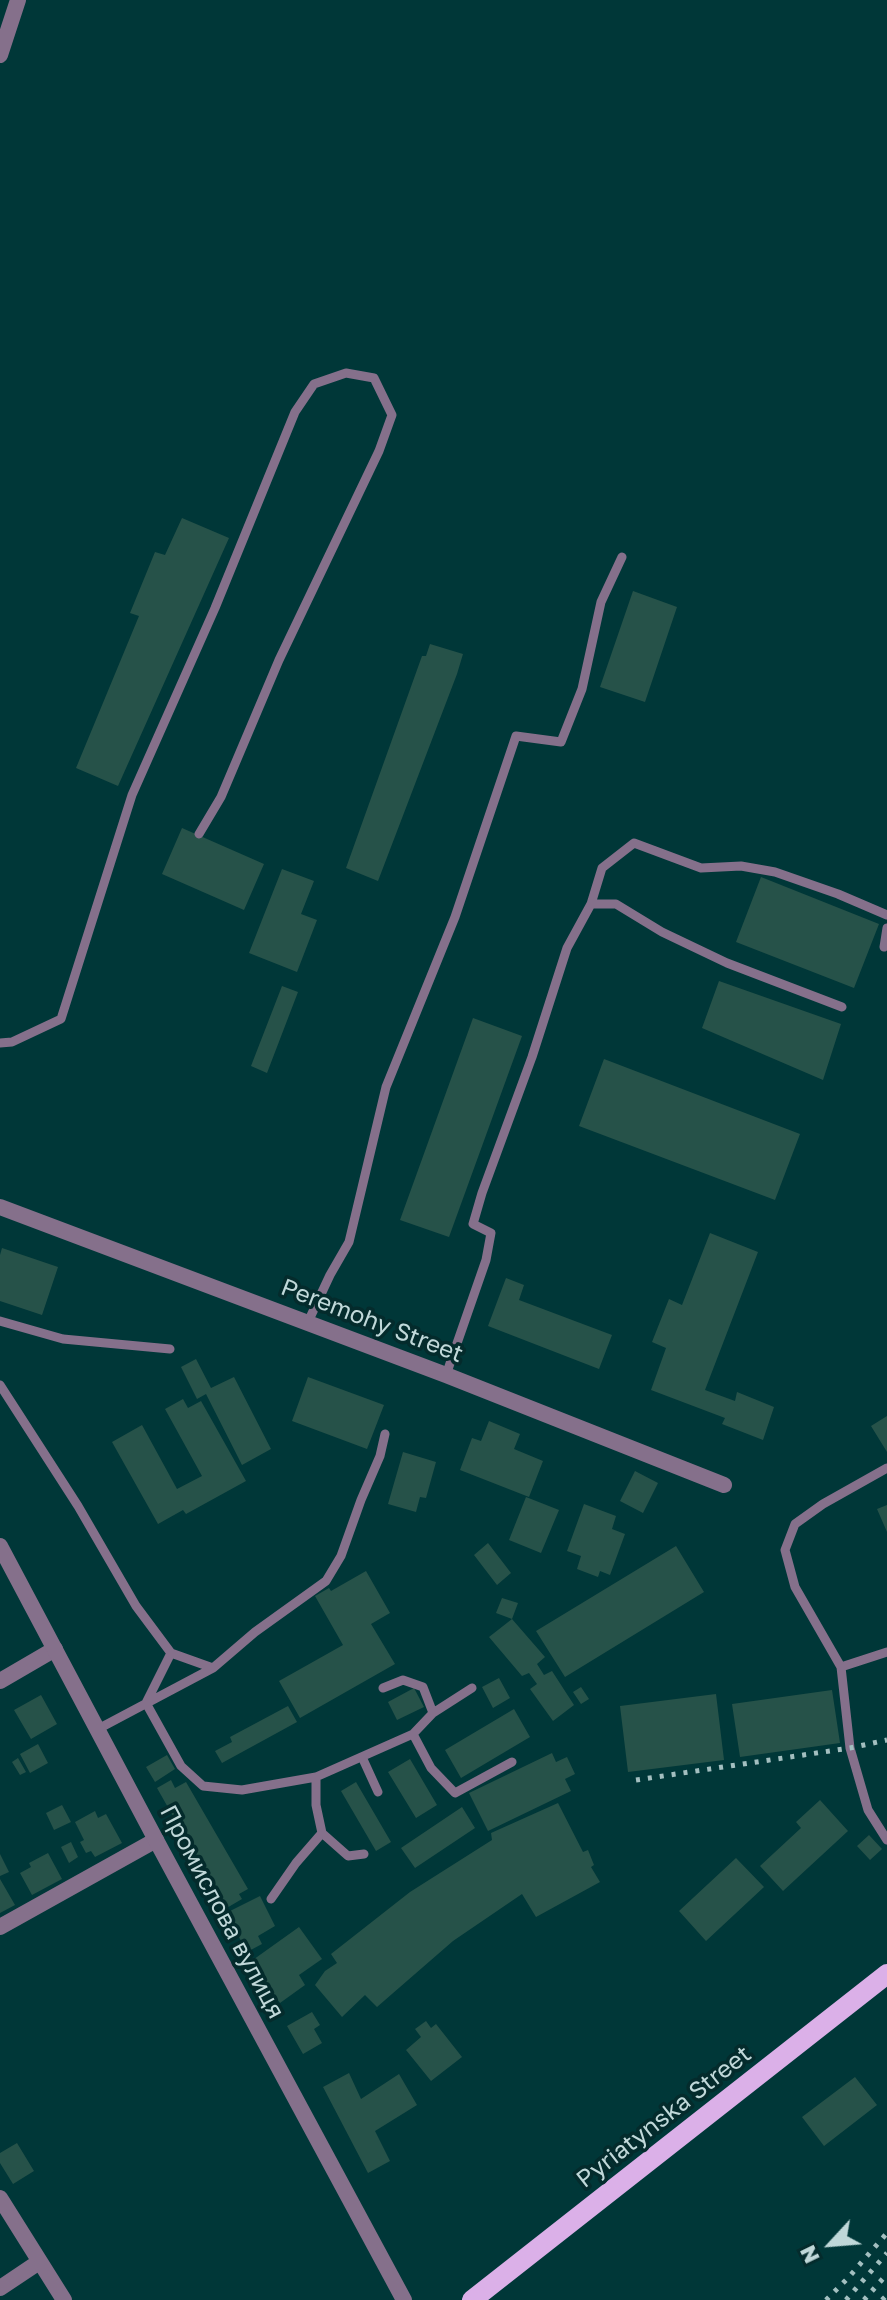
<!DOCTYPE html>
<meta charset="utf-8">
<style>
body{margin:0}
#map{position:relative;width:887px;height:2300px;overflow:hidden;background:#003738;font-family:"Golos Text",sans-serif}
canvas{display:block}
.north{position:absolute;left:791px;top:2204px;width:80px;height:80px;-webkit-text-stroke:6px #042b2c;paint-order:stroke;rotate:244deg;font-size:22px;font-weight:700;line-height:32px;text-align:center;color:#c0d8d9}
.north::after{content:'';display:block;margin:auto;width:28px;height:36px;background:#c0d8d9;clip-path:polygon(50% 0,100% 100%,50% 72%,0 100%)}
</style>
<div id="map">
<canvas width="887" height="2300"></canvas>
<div class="north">N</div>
</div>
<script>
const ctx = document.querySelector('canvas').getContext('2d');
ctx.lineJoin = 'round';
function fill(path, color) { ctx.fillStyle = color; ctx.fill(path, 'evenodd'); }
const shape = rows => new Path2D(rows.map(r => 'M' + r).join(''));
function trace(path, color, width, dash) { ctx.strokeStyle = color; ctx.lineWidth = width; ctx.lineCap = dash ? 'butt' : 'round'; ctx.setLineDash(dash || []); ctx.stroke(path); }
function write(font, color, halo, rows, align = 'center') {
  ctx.font = font + ' "Golos Text",sans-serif'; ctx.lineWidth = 7; ctx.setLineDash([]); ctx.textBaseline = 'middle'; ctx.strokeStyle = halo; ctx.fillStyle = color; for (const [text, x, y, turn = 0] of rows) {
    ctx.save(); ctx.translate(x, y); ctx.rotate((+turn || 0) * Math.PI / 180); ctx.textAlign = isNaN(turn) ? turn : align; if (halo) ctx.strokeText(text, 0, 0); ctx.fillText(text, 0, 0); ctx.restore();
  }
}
fill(shape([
 [182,518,229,538,118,786,76,768,139,616,130,613,155,552,165,555],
 [633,591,677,607,645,702,600,687],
 [430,644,463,654,457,674,378,881,346,868,422,656,426,656],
 [182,828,264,864,244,910,162,874],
 [282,869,314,881,301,914,317,920,297,972,249,953],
 [761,877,879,924,854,988,736,942],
 [719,981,841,1024,823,1080,702,1028],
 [282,986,298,992,267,1073,251,1066],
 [473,1018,522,1036,449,1237,400,1220],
 [604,1059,800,1134,775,1200,579,1126],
 [710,1233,758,1252,705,1390,735,1401,737,1392,774,1407,763,1440,722,1424,725,1418,651,1390,666,1348,652,1342,669,1299,682,1305],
 [2,1248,58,1267,42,1315,0,1301,0,1255],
 [506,1278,524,1285,519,1300,612,1335,599,1369,488,1326],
 [196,1359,211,1388,234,1377,271,1449,242,1465,206,1394,197,1399,181,1367],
 [308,1377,384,1405,367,1449,292,1421],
 [183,1399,188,1408,201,1401,246,1481,186,1514,183,1510,158,1524,112,1442,142,1425,177,1489,202,1476,165,1409],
 [887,1416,887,1452,871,1426],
 [489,1421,520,1434,514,1449,543,1461,529,1497,460,1470,472,1438,481,1441],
 [403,1452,436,1462,426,1498,420,1497,416,1512,388,1504],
 [635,1471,658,1483,643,1513,620,1501],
 [526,1497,559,1510,541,1553,509,1540],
 [584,1504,616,1516,612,1529,625,1534,610,1575,600,1571,598,1577,577,1569,581,1556,567,1551],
 [887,1505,887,1532,877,1509],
 [488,1543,511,1573,497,1585,474,1555],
 [676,1546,704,1592,565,1677,536,1631],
 [366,1571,390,1613,371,1624,395,1664,300,1718,279,1681,343,1645,315,1596,329,1588,331,1591],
 [502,1598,518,1603,512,1619,545,1657,537,1664,544,1675,552,1671,574,1705,553,1721,530,1689,537,1684,529,1673,522,1676,489,1637,512,1619,496,1613],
 [499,1678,510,1698,493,1708,482,1687],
 [581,1687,589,1699,581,1704,573,1692],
 [414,1688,424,1707,397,1720,388,1702],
 [832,1690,840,1743,740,1757,732,1704],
 [716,1694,724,1760,628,1772,620,1706],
 [41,1695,57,1724,31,1739,14,1710],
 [288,1706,297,1722,222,1763,215,1751,232,1742,230,1737],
 [514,1709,530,1737,461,1778,445,1750],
 [38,1744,48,1763,30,1773,20,1754],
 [552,1753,556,1762,567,1757,575,1774,565,1779,571,1791,488,1831,469,1793],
 [167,1755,175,1769,155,1782,146,1767],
 [18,1758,26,1772,20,1775,12,1762],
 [410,1759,437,1805,416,1818,388,1772],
 [171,1780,175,1788,186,1782,248,1889,239,1894,242,1899,225,1909,218,1898,212,1901,197,1875,204,1871,198,1861,193,1864,186,1851,191,1848,157,1788],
 [356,1782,391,1842,376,1851,341,1791],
 [820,1800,848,1831,783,1891,760,1866,801,1828,796,1822],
 [558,1803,583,1852,588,1850,594,1865,591,1867,600,1882,536,1917,522,1894,453,1941,377,2007,365,1995,342,2017,315,1985,325,1971,337,1963,331,1954,410,1892,492,1840,491,1833],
 [62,1805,71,1822,54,1830,46,1813],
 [462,1807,475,1828,415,1868,401,1848],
 [95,1811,98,1818,106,1814,122,1843,95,1857,91,1851,86,1853,80,1842,84,1840,75,1822],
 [869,1835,882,1849,870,1860,857,1846],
 [71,1842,78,1857,69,1863,61,1847],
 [48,1853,62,1879,32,1895,20,1873,31,1867,29,1863],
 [0,1854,9,1872,0,1876],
 [736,1858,764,1887,706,1941,679,1911],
 [0,1879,15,1905,0,1913],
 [260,1896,275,1926,258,1936,262,1944,247,1952,226,1913],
 [299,1927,322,1959,299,1975,305,1985,280,2003,250,1962],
 [312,2012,320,2025,314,2029,322,2043,303,2054,287,2026],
 [426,2021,431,2028,436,2024,462,2057,431,2081,406,2050,421,2037,415,2029],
 [349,2073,361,2099,399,2074,417,2105,375,2131,390,2161,368,2173,323,2087],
 [855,2077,877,2105,824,2146,802,2117],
 [17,2143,34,2171,13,2184,0,2163,0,2153]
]), '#265249');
trace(shape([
 [591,904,616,904,662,932,727,963,842,1007],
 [884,947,887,928],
 [0,1043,12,1042,61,1019,132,795,215,608,295,412,314,384,346,373,374,378,392,415,379,451,279,660,221,797,199,834],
 [0,1321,63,1339,170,1349],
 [308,1322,330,1275,349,1242,386,1087,455,917,516,736,561,742,582,689,601,602,622,557],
 [446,1375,486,1260,491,1233,473,1224,482,1193,532,1057,567,948,591,904,602,868,634,843,701,868,741,866,775,872,838,894,887,915],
 [0,1385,78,1506,136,1606,171,1653,213,1668],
 [887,1652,841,1667,850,1748,868,1810,887,1840],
 [171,1653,146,1703,181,1766,203,1786,242,1790,316,1777,413,1734,433,1713,472,1688],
 [841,1667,795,1587,785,1550,795,1524,823,1504,887,1468],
 [383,1688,403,1680,423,1687,433,1713],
 [98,1729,213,1668,255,1632,326,1581,341,1556,361,1500,380,1456,385,1434],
 [413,1734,431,1768,455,1793,512,1762],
 [362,1757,378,1792],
 [316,1777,316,1805,322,1833,348,1856,364,1854],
 [271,1899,296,1863,322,1833]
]), '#85708b', 9);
trace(shape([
 [0,55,18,0],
 [0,1207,446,1375,724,1485],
 [0,1681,55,1649],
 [0,1927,156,1840],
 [0,2198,64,2300],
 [0,2288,39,2262]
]), '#85708b', 16);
trace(shape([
 [0,1546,156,1840,404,2300]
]), '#85708b', 16);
trace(shape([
 [472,2300,887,1974]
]), '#dbb0e8', 20);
trace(shape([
 [636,1780,850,1748,887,1740],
 [826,2300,848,2278,887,2233],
 [846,2300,887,2253],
 [864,2300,887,2274],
 [882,2300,887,2295]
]), '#a3bfc0', 5, [4, 8]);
write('24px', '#c0d8d9', '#042b2c', [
 ["Peremohy Street",372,1321,21],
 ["Промислова вулиця",222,1912,62],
 ["Pyriatynska Street",664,2117,-38]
]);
</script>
